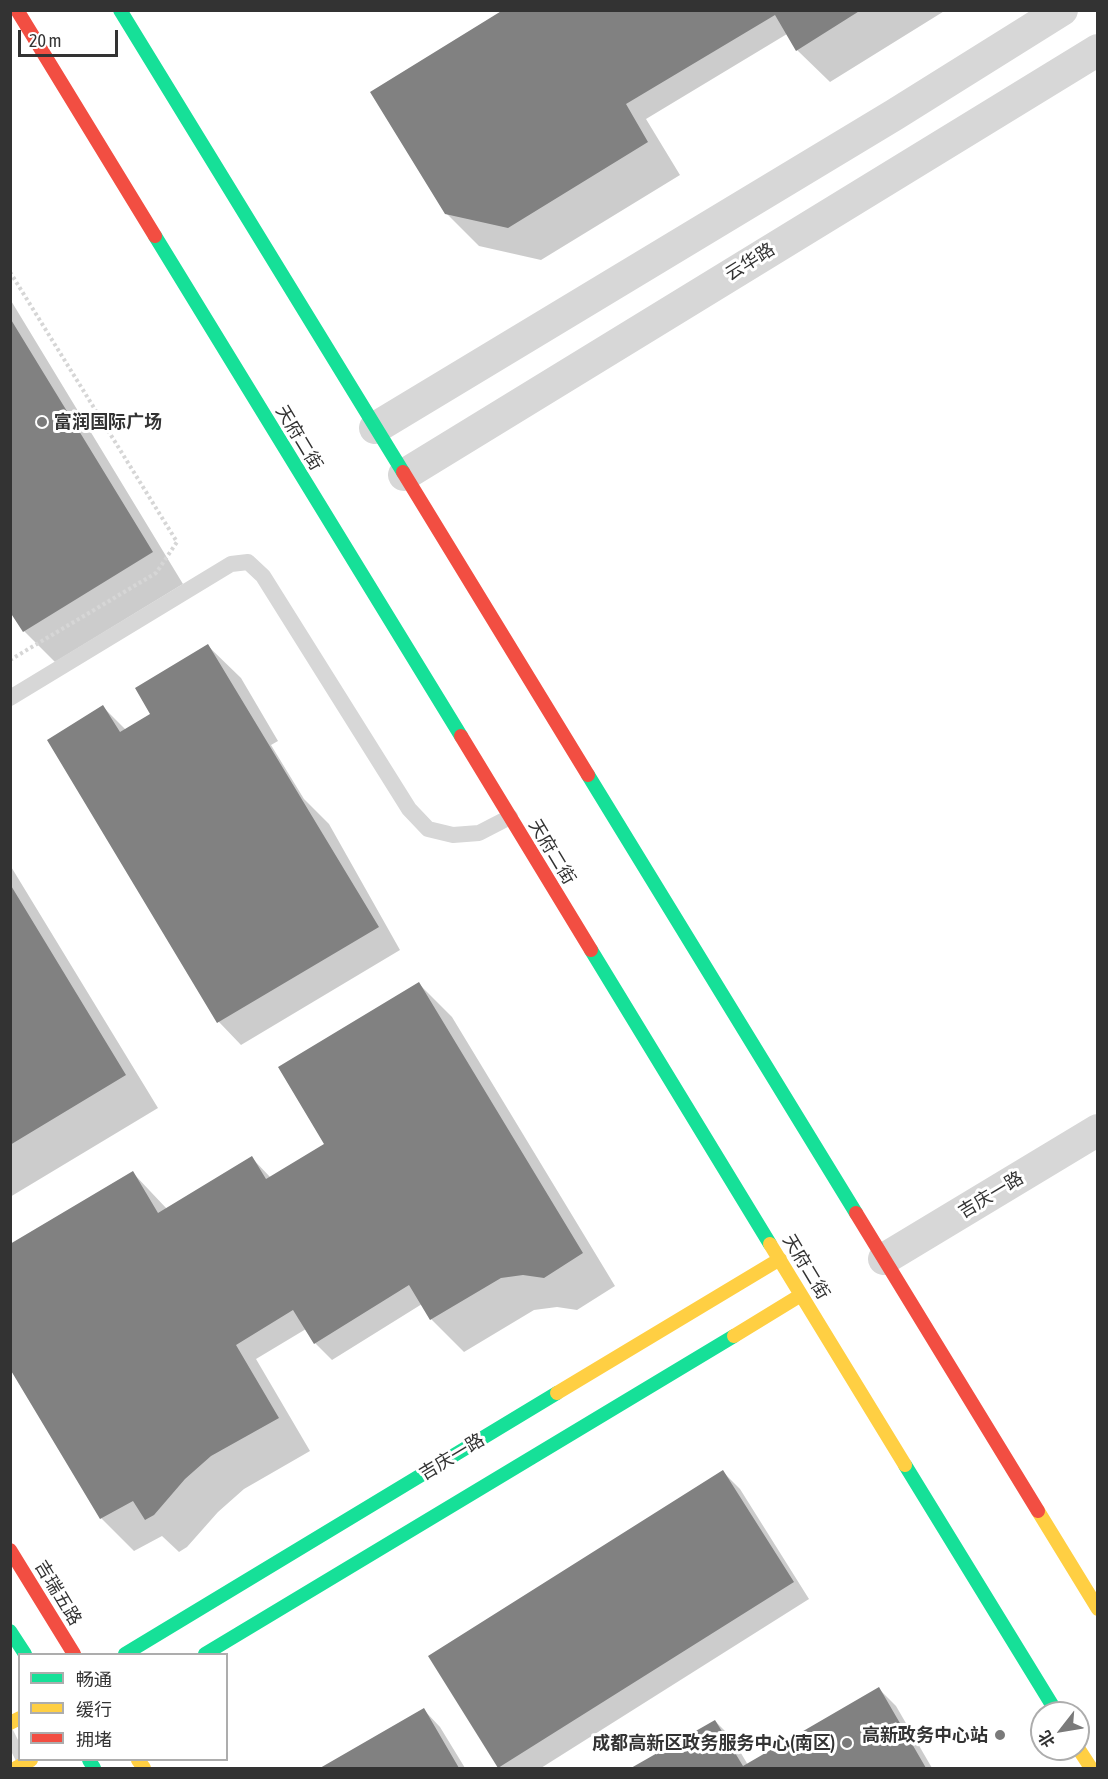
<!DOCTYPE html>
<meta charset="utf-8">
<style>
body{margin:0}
#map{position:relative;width:1108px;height:1779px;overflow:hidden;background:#fff;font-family:"Asap Condensed","Noto Sans SC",sans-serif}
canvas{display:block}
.frame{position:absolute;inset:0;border:12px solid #333;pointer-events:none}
.legend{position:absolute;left:18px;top:1653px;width:210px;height:108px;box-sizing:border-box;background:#fff;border:2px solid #adadad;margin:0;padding:8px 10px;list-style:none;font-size:18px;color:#333}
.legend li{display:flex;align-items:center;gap:12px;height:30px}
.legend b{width:30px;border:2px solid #adadad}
.north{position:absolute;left:1030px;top:1701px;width:60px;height:60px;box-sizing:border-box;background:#fff;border:2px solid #adadad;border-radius:50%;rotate:239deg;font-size:16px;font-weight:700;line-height:24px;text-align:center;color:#333}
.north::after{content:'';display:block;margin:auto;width:21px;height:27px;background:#7a7a7a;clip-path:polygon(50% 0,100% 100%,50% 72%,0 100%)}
.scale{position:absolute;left:18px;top:30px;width:100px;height:27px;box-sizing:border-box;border:3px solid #333;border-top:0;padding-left:8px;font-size:18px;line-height:21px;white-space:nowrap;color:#333;-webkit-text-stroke:4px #fff;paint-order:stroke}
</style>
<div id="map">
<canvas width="1108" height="1779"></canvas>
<div class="frame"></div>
<ul class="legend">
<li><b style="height:8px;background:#16e098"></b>畅通</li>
<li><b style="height:8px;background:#ffcf43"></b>缓行</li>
<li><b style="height:8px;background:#f24e42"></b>拥堵</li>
</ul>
<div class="north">北</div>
<div class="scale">20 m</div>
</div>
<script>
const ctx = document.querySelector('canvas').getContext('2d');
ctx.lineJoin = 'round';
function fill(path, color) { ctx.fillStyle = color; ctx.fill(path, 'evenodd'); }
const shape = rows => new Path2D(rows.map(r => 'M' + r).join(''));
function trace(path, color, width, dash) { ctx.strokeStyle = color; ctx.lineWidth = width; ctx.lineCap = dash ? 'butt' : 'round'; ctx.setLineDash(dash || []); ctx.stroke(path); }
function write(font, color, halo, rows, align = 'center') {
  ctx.font = font + ' "Asap Condensed","Noto Sans SC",sans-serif'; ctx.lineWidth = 6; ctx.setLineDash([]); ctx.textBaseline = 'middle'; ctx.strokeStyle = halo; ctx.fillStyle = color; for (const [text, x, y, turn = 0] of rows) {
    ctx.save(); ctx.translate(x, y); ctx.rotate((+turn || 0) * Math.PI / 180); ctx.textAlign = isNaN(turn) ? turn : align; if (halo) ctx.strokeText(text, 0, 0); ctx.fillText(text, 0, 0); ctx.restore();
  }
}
fill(shape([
 [505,10,946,10,830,82,797,50,787,34,646,119,680,175,541,260,479,246,446,213],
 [10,299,183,584,55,662,24,631,10,609],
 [208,646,241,678,278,741,271,745,304,799,329,824,400,950,241,1045,219,1022,49,741,103,707,126,730,152,714],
 [10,865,158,1108,10,1197],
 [419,984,452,1017,615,1286,577,1310,557,1307,534,1310,464,1352,431,1319,422,1304,332,1360,315,1343,306,1329,256,1359,310,1451,244,1489,218,1512,187,1547,179,1552,162,1536,134,1551,101,1518,10,1366,133,1173,167,1209,252,1158,271,1178,327,1145],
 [723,1472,740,1489,809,1599,541,1768,500,1768,430,1657],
 [879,1689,896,1706,932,1768,634,1768,715,1721,732,1738,748,1765],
 [424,1710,440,1727,465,1768,323,1768]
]), '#0003');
fill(shape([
 [503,10,861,10,796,51,775,15,626,104,648,142,508,228,445,214,370,92],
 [10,318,153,552,23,632,10,612],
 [208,644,379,927,217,1023,47,740,103,705,120,732,150,714,135,688],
 [10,884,126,1075,10,1145],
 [419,982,583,1253,544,1278,523,1275,501,1278,430,1320,409,1285,314,1344,293,1310,236,1345,279,1418,211,1456,185,1479,154,1515,145,1520,133,1501,100,1519,10,1369,10,1244,133,1171,158,1213,252,1156,266,1179,324,1144,278,1067],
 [723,1470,794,1582,498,1768,428,1656],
 [879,1687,926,1768,631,1768,715,1720,743,1766],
 [424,1708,459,1768,320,1768]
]), '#818181');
trace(shape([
 [10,1749,20,1744]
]), '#d6d6d6', 33, [33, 16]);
trace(shape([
 [10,272,177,542,156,573,10,660]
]), '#d6d6d6', 4, [3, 3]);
trace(shape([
 [10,698,231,564,248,562,263,576,409,809,428,829,453,835,479,833,510,817]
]), '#d7d7d7', 16);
trace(shape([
 [375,428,894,115,1062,10],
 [404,475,1098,50],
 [884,1259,1098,1130]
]), '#d7d7d7', 32);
trace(shape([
 [120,10,403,472],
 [155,236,461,736],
 [588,775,856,1213],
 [591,950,770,1244],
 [905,1465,1057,1713],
 [10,1631,25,1654],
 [125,1654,557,1393],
 [205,1654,734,1336],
 [89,1760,94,1768]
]), '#16e098', 14);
trace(shape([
 [770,1244,905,1465],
 [734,1336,801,1295],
 [557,1393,780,1259],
 [1038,1511,1098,1609],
 [10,1723,20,1718],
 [1078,1748,1091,1768],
 [138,1760,144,1768],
 [16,1768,31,1760]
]), '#ffcf43', 14);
trace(shape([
 [17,10,155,236],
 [403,472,588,775],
 [461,736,591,950],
 [856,1213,1038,1511],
 [10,1550,74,1654]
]), '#f24e42', 14);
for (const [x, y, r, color] of [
 [42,422,6,"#7a7a7a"],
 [1000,1735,6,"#7a7a7a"],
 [847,1743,6,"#7a7a7a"]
]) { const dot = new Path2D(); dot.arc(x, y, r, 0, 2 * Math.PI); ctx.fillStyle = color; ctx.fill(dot); trace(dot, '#fff', 2); }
write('18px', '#333', '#fff', [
 ["云华路",750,262,-32],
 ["天府二街",299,438,59],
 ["天府二街",552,852,59],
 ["吉庆一路",991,1195,-31],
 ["天府二街",806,1267,59],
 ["吉庆一路",452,1457,-31],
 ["吉瑞五路",58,1593,59]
]);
write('bold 18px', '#333', '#fff', [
 ["富润国际广场",54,422,"left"],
 ["高新政务中心站",988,1735],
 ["成都高新区政务服务中心(南区)",835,1743]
], 'right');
</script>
